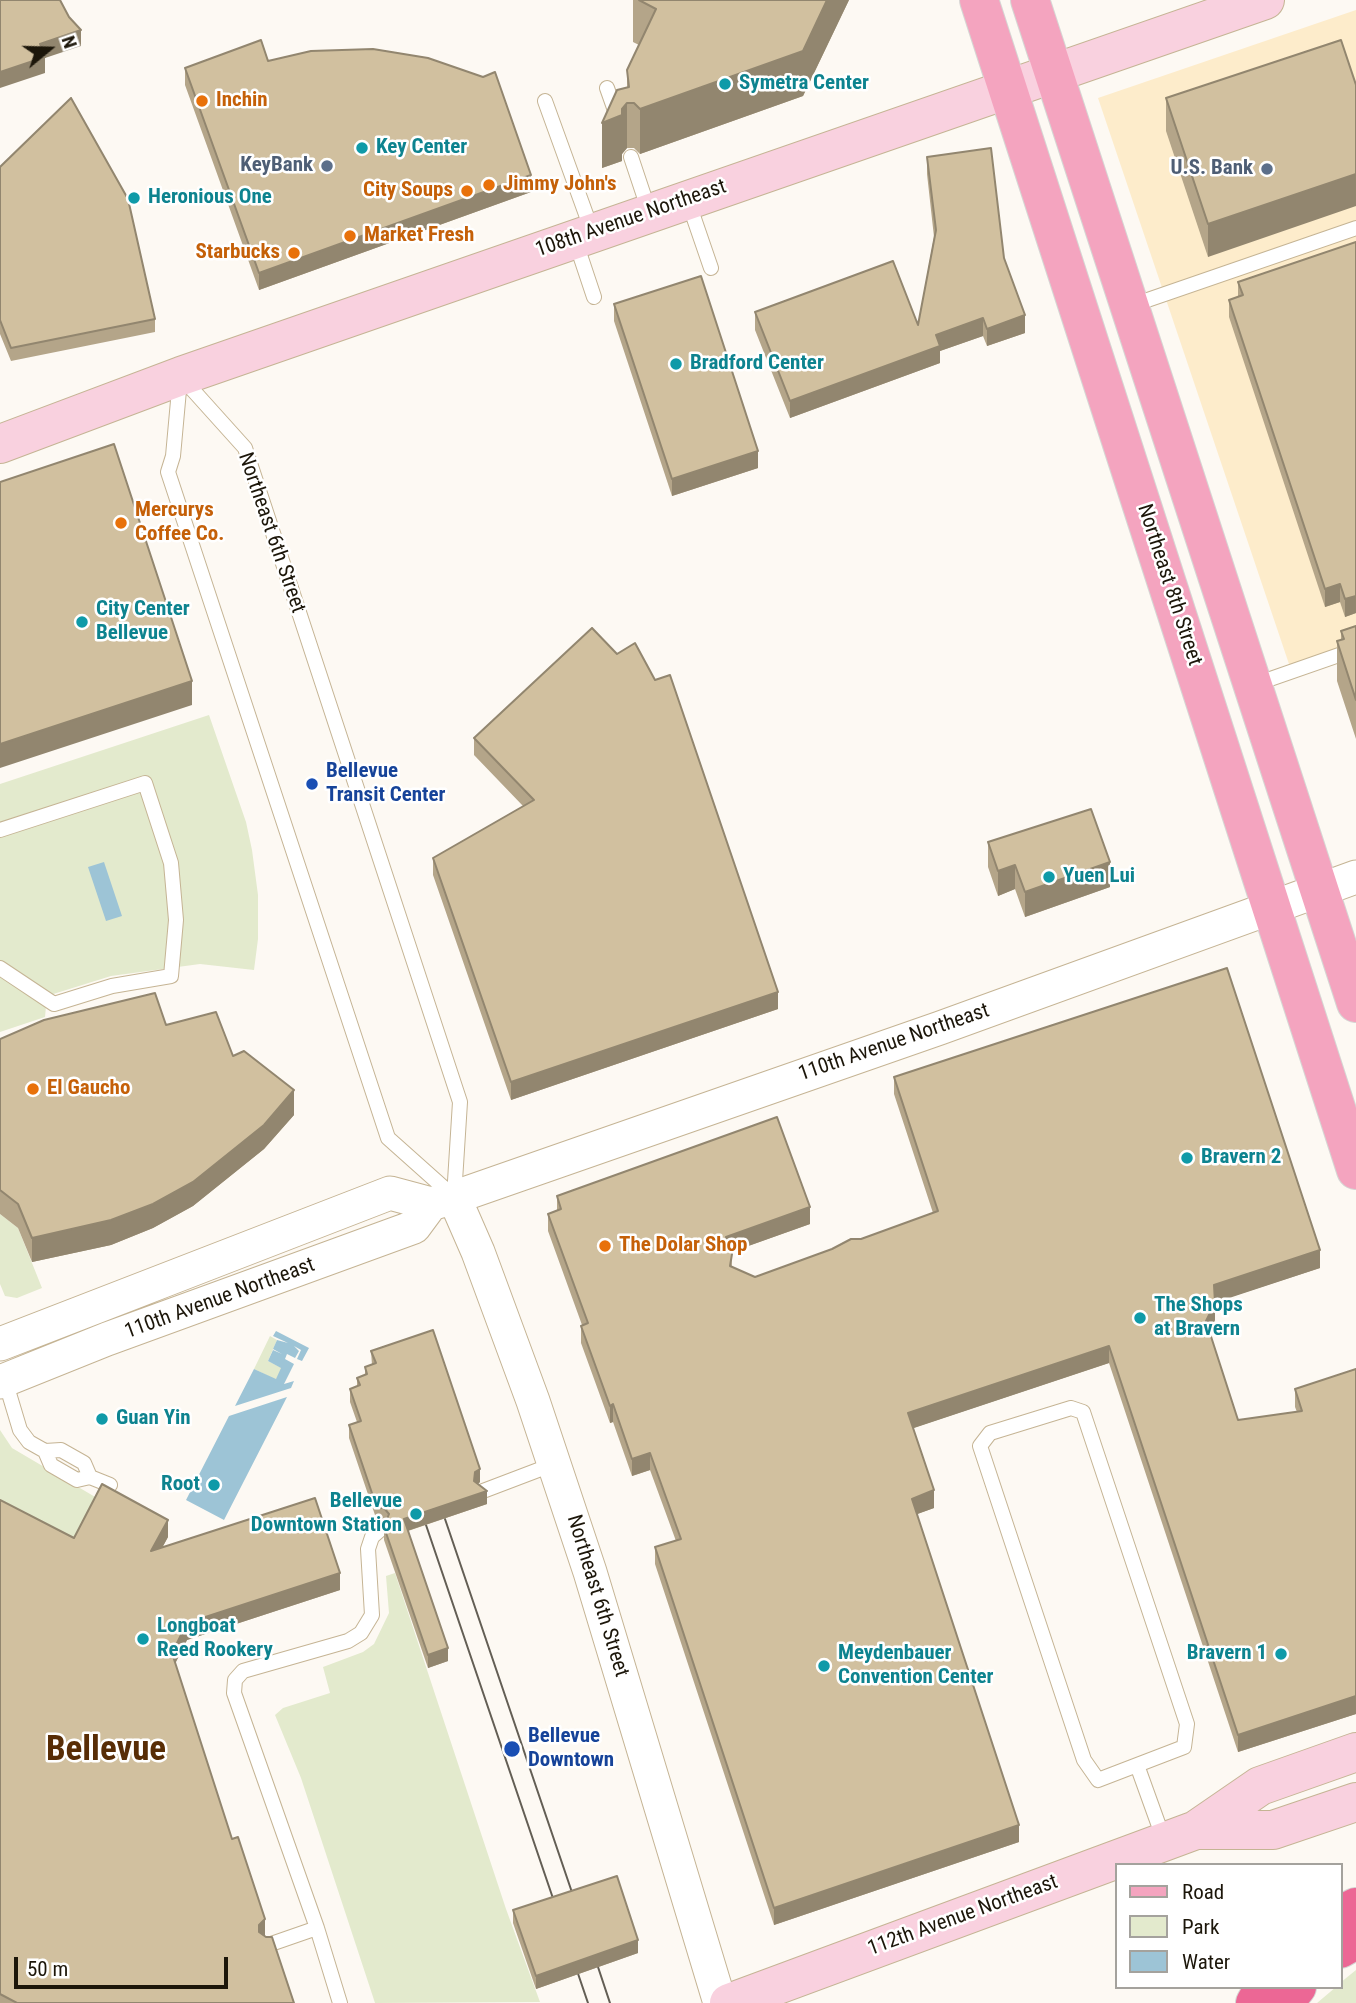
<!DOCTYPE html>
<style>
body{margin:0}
#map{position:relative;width:1356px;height:2003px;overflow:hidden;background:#fdf9f3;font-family:"Roboto Condensed",sans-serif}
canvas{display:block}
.legend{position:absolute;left:1115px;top:1863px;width:228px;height:126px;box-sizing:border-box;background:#fff;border:2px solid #a4a29d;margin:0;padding:9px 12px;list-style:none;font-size:21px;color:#1c160a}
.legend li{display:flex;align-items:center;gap:14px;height:35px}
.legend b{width:35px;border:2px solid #a4a29d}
.north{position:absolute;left:14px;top:14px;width:70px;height:70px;-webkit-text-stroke:5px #fff;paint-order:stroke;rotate:71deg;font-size:19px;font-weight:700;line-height:28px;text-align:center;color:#1c160a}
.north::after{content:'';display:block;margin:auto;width:24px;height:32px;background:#1c160a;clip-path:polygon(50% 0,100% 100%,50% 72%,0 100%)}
.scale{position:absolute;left:14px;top:1957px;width:214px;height:32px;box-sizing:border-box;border:4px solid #1c160a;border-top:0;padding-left:9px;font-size:21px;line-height:24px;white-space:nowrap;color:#1c160a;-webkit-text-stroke:5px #fff;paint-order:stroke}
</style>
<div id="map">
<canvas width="1356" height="2003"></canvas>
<ul class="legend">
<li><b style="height:9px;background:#f4a4bf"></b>Road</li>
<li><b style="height:19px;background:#e3eacd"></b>Park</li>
<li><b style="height:19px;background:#9dc4d6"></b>Water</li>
</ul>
<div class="north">N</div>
<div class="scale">50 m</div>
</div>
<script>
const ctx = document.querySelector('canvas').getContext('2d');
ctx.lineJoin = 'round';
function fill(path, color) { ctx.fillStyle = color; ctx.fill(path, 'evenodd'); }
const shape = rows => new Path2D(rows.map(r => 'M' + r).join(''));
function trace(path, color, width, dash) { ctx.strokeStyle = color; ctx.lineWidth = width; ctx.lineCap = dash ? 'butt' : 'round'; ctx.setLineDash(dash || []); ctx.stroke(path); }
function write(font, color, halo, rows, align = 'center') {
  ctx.font = font + ' "Roboto Condensed",sans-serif'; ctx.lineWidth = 5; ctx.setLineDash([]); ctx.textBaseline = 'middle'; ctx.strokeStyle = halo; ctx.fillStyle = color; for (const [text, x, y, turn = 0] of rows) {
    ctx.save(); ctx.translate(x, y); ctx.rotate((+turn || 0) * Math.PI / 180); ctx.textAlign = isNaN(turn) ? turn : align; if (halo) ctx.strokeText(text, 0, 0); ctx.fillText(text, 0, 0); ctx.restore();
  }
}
fill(shape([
 [1356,10,1356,645,1290,667,1098,98]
]), '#fdeccb');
fill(shape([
 [209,715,246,822,252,850,258,895,258,939,254,970,200,964,111,976,47,996,45,1017,0,1032,0,784],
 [0,1214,18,1228,42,1288,17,1298,5,1296,0,1284],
 [270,1336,277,1340,268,1361,282,1368,276,1380,254,1369],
 [0,1430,12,1448,102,1501,87,1562,0,1518],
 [395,1573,506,1909,540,2002,375,2003,301,1778,275,1715,283,1708,330,1693,323,1667,363,1652,374,1644,389,1613,386,1576],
 [1356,1970,1356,2003,1317,2003,1336,1987,1340,1987,1340,1983]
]), '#e3eacd');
fill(shape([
 [104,862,122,916,106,921,88,867],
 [276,1331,309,1348,302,1361,297,1359,301,1350,294,1346,299,1351,295,1358,287,1354,285,1359,294,1364,284,1384,294,1381,291,1388,235,1406,254,1369,276,1379,281,1368,268,1361,273,1350,282,1354,273,1349,277,1340,288,1343,273,1336],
 [287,1397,224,1520,186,1500,229,1416]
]), '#9dc4d6');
const service = shape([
 [607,88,618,119],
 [545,101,592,231],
 [631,157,649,211],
 [688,201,711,268],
 [575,240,594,297],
 [1130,306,1356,228],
 [182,378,245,448,460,1102,454,1197],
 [180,379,173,456,168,472,388,1138,453,1196],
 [1253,685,1356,649],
 [0,830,145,783,171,863,176,920,171,976,112,986,54,1004,0,968],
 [5,1380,20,1430,29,1442,45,1451,61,1450,84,1463,90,1477],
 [1071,1408,1083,1412,1187,1724,1184,1747,1098,1780,1084,1760,980,1446,990,1433,1071,1408],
 [45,1451,51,1465,77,1480,90,1477,110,1485],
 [483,1491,554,1464],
 [1137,1765,1164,1840],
 [268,1945,317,1928],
 [340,2003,317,1928,234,1693,235,1680,243,1671,348,1641,361,1633,372,1615,368,1549,372,1537,380,1530]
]);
const tertiary = shape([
 [454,1197,478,1252,533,1401,590,1572,720,2003],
 [0,1344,390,1193,431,1204,461,1195,940,1028,1356,877],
 [0,1382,107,1339,414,1227,431,1204]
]);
const secondary = shape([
 [0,444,181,376,1265,0],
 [1196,1830,1273,1830,1356,1802],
 [729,2003,1196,1830,1260,1786,1356,1752]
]);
const primary = shape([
 [979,0,1356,1170],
 [1030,0,1356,1003]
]);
const motorway = shape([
 [1340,1915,1356,1907],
 [1340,1949,1356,1940],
 [1255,2003,1264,1987],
 [1284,2003,1297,1987]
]);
trace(service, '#c5b494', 16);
trace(tertiary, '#c5b494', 35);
trace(secondary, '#c5b494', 40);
trace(primary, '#d6d5d3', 40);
trace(motorway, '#d6d5d3', 40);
trace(service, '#fff', 14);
trace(tertiary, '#fff', 33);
trace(secondary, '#f9d1df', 38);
trace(primary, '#f4a4bf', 38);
trace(motorway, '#ec6795', 38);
trace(shape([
 [445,1519,578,1910],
 [426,1525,559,1916],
 [592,1949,610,2003],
 [572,1956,588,2003]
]), '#635e54', 2);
fill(shape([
 [633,0,849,0,803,96,640,154,634,148,627,148,622,154,622,161,602,168,627,88,627,70,639,45,633,42],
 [1341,40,1208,257,1166,131,1166,98],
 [268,61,531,192,259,290,185,85,185,68],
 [927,157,1004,258,1025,333,987,346,983,336,940,351,940,363,790,418,755,330,755,312,918,325,934,237,927,174],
 [0,167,155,319,155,332,11,361,0,334],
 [1356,242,1356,613,1345,617,1340,602,1325,607,1229,317,1229,300,1238,297,1238,282],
 [614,304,758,468,672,496,614,321],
 [1356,626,1356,739,1337,681,1337,641,1341,640,1341,631],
 [474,738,778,1009,511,1100,433,875,433,858,523,806,474,755],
 [988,842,1110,887,1025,917,1015,889,998,896,988,867],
 [166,1025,233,1056,294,1115,264,1149,193,1206,153,1228,111,1245,32,1262,18,1228,0,1214,0,1039],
 [894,1077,1320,1268,1215,1302,1215,1320,1209,1331,1238,1420,1297,1412,1295,1407,1295,1389,1356,1369,1356,1714,1238,1752,1109,1363,913,1428,934,1508,917,1514,1019,1842,774,1925,655,1564,655,1547,676,1541,650,1470,632,1476,613,1422,610,1423,581,1343,581,1326,582,1325,548,1231,548,1214,557,1210,557,1196,810,1224,731,1252,732,1267,755,1277,933,1213,894,1094],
 [371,1351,480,1482,478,1484,487,1504,408,1531,448,1661,428,1668,384,1540,384,1527,385,1523,384,1521,377,1521,349,1438,349,1425,357,1422,350,1402,350,1389,357,1386,357,1378,365,1375,365,1367,372,1365],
 [0,1500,74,1538,168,1537,162,1548,340,1590,187,1640,175,1663,232,1839,265,1936,294,2003,0,2003],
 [513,1910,638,1953,536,1989,513,1923]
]), '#b4a589');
fill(shape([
 [827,0,849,0,803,96,640,154,640,109],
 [81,30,81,46,45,58,45,73,0,88,0,72,40,44],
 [627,103,627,148,622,154,622,161,602,168,602,123,622,109],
 [1356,174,1356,206,1208,257,1208,224],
 [531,175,531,192,259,290,259,273],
 [1025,315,1025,333,987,346,987,329],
 [983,318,983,336,940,351,940,363,790,418,790,401,936,335],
 [758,451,758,468,672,496,672,479],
 [1340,584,1340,602,1325,607,1325,589],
 [1356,596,1356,613,1345,617,1345,599],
 [192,681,192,705,0,768,0,744],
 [1110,862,1110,887,1025,917,1025,892],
 [1015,865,1015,889,998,896,998,871],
 [778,992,778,1009,511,1100,511,1082],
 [294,1090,294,1115,264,1149,193,1206,153,1228,111,1245,32,1262,32,1238],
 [810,1207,810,1224,726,1254,726,1237],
 [1320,1250,1320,1268,1214,1303,1214,1285],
 [1215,1303,1215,1320,1206,1338,1206,1321],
 [1109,1346,1109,1363,908,1430,908,1413],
 [613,1404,613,1422,610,1423,610,1406],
 [650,1453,650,1470,632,1476,632,1459],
 [480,1469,480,1482,475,1486,474,1481,475,1472],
 [934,1490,934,1508,912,1516,912,1499],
 [487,1491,487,1504,404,1532,404,1519],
 [168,1520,168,1537,151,1568,151,1551],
 [340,1573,340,1590,187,1640,172,1670,172,1653,187,1623],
 [448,1648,448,1661,428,1668,428,1655],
 [1356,1696,1356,1714,1238,1752,1238,1735],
 [1019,1825,1019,1842,774,1925,774,1908],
 [265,1919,265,1936,259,1943,259,1925],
 [638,1940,638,1953,536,1989,536,1976]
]), '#92866f');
const building = shape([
 [0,0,60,0,69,17,81,30,40,44,45,57,0,72,0,0],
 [639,0,827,0,803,51,640,109,634,103,627,103,622,109,622,115,602,123,617,90,629,87,627,70,656,9,639,0],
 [261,40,268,61,311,51,373,49,428,58,483,77,495,72,531,175,259,273,185,68,261,40],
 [1341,40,1356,85,1356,174,1208,224,1166,98,1341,40],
 [71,98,128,199,155,319,11,348,0,320,0,167,71,98],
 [991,148,1004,258,1025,315,987,329,983,318,936,335,940,346,790,401,755,312,893,261,918,325,936,230,927,157,991,148],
 [1356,242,1356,596,1345,599,1340,584,1325,589,1229,300,1243,295,1238,282,1356,242],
 [701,276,758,451,672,479,614,304,701,276],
 [114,444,192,681,0,744,0,482,114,444],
 [1356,626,1356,700,1337,641,1344,639,1341,631,1356,626],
 [592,628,617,654,635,643,655,680,670,675,778,992,511,1082,433,858,534,800,474,738,592,628],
 [1091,809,1110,862,1025,892,1015,865,998,871,988,842,1091,809],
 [1227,968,1320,1250,1214,1285,1215,1303,1206,1321,1238,1420,1302,1411,1295,1389,1356,1369,1356,1696,1238,1735,1109,1346,908,1413,934,1490,912,1499,1019,1825,774,1908,655,1547,681,1539,650,1453,632,1459,613,1404,610,1406,581,1326,588,1323,548,1214,561,1209,557,1196,777,1117,810,1207,726,1237,732,1254,730,1266,755,1277,832,1249,851,1239,861,1239,938,1211,894,1077,1227,968],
 [155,993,166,1025,216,1012,233,1056,244,1051,294,1090,264,1125,193,1182,153,1204,111,1220,32,1238,18,1204,0,1190,0,1039,44,1020,155,993],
 [433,1330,480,1469,475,1472,474,1481,487,1491,404,1519,448,1648,428,1655,384,1527,389,1514,384,1508,377,1508,349,1425,361,1421,350,1389,360,1385,357,1378,367,1374,365,1367,376,1363,371,1351,433,1330],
 [102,1484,168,1520,151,1551,315,1498,340,1573,187,1623,172,1653,232,1839,238,1837,265,1919,259,1925,259,1932,266,1937,272,1937,294,2003,17,2003,0,1994,0,1500,74,1538,102,1484],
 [617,1876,638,1940,536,1976,513,1910,617,1876]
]);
fill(building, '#d1c09f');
trace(building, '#92866f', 2);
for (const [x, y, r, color] of [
 [725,84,7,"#0f9aa8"],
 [202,101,7,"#e8710a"],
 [362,148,7,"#0f9aa8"],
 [327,166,7,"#5c6f8a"],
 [1267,169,7,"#5c6f8a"],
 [489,185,7,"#e8710a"],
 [467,191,7,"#e8710a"],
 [134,198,7,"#0f9aa8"],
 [350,236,7,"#e8710a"],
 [294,253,7,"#e8710a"],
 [676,364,7,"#0f9aa8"],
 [121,523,7,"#e8710a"],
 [82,622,7,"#0f9aa8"],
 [312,784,7,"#1a4fb4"],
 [1049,877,7,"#0f9aa8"],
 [33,1089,7,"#e8710a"],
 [1187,1158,7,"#0f9aa8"],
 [605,1246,7,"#e8710a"],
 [1140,1318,7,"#0f9aa8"],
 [102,1419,7,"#0f9aa8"],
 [214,1485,7,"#0f9aa8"],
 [416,1514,7,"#0f9aa8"],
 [143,1639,7,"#0f9aa8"],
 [1281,1654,7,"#0f9aa8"],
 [824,1666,7,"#0f9aa8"],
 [512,1749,9,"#1a4fb4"]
]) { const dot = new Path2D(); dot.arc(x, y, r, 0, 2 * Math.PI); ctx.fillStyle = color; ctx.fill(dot); trace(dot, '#fff', 2.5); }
write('bold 21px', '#0d838f', '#fff', [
 ["Symetra Center",739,84],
 ["Key Center",376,148],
 ["Heronious One",148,198],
 ["Bradford Center",690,364],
 ["City Center",96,610],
 ["Bellevue",96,634],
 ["Yuen Lui",1063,877],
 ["Bravern 2",1201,1158],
 ["The Shops",1154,1306],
 ["at Bravern",1154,1330],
 ["Guan Yin",116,1419],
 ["Root",200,1485,"right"],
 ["Bellevue",402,1502,"right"],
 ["Downtown Station",402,1526,"right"],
 ["Longboat",157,1627],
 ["Reed Rookery",157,1651],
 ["Meydenbauer",838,1654],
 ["Convention Center",838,1678],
 ["Bravern 1",1267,1654,"right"]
], 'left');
write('bold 21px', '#c56008', '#fff', [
 ["Inchin",216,101],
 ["Jimmy John's",503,185],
 ["City Soups",453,191,"right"],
 ["Market Fresh",364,236],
 ["Starbucks",280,253,"right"],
 ["Mercurys",135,511],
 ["Coffee Co.",135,535],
 ["El Gaucho",47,1089],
 ["The Dolar Shop",619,1246]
], 'left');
write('bold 21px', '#4e5e75', '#fff', [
 ["KeyBank",313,166],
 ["U.S. Bank",1253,169]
], 'right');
write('21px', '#1c160a', '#fff', [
 ["108th Avenue Northeast",631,219,-19],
 ["Northeast 6th Street",271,533,71],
 ["Northeast 8th Street",1169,585,72],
 ["110th Avenue Northeast",894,1043,-19],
 ["110th Avenue Northeast",220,1299,-20],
 ["Northeast 6th Street",597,1596,73],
 ["112th Avenue Northeast",963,1916,-20]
]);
write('bold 21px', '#164399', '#fff', [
 ["Bellevue",326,772],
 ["Transit Center",326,796],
 ["Bellevue",528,1737],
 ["Downtown",528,1761]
], 'left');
write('bold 35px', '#582d06', '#fff', [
 ["Bellevue",106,1751]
]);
</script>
